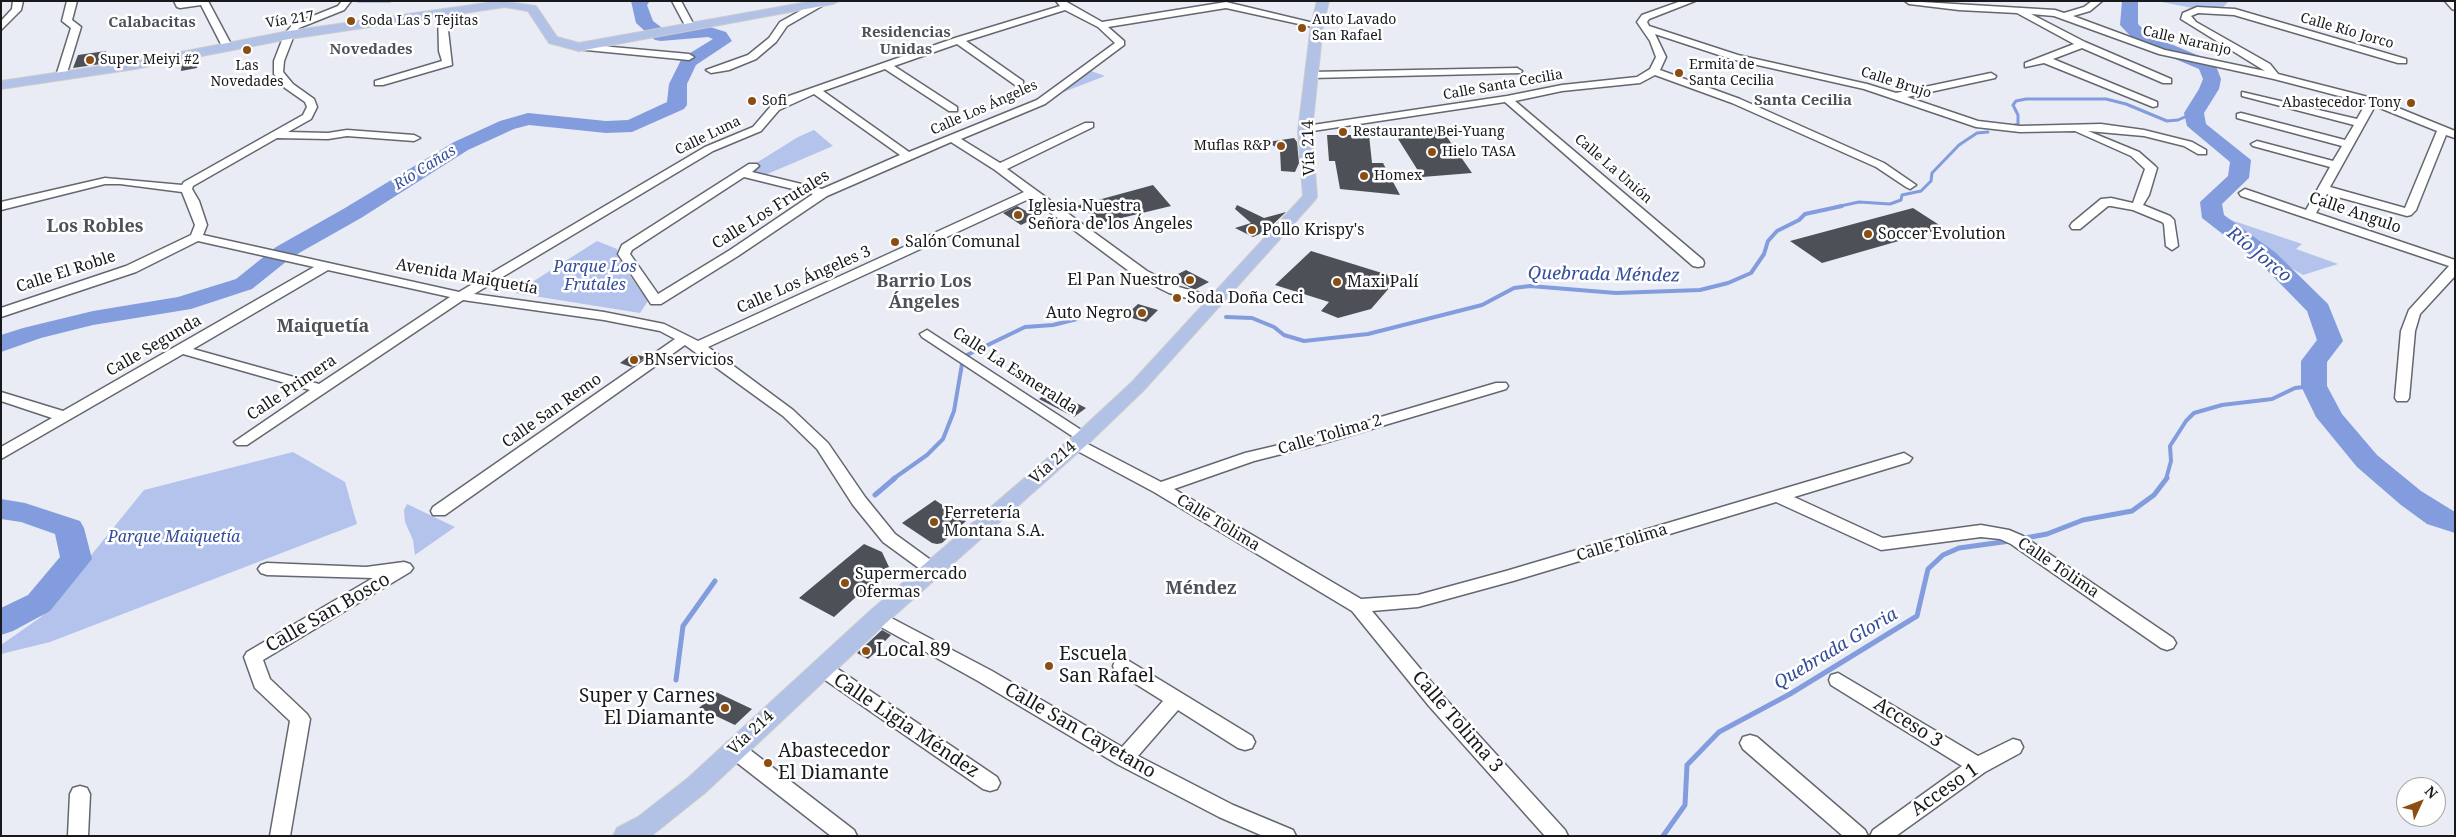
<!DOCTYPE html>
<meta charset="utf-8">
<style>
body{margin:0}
#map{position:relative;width:2456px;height:837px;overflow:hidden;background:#e9ecf5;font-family:"Noto Serif",serif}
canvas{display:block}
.frame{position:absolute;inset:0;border:2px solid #18191c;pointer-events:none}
.north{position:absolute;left:2396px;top:777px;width:50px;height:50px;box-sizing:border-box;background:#fff;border:1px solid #a3a3a4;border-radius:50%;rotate:47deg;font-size:14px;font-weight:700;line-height:20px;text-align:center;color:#18191c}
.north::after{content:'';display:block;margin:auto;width:18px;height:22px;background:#8c4d13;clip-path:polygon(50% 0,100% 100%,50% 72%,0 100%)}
</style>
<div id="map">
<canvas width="2456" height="837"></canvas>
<div class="frame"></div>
<div class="north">N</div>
</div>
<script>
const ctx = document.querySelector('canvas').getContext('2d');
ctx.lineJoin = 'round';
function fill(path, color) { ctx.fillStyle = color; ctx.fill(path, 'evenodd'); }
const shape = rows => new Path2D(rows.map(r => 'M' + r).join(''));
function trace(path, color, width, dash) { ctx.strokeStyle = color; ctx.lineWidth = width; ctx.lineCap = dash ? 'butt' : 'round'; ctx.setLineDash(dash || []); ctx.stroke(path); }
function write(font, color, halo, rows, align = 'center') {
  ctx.font = font + ' "Noto Serif",serif'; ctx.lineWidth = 5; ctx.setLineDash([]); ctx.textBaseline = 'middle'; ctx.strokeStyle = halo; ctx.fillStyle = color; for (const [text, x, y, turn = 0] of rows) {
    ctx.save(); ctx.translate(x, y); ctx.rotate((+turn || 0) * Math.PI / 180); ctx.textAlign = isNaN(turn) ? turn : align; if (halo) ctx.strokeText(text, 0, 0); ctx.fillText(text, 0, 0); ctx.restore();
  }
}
fill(shape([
 [2157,1,2213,2,2229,1,2222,8,2192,8],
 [1088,70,1105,76,1048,98],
 [814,130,833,146,765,175,749,172,753,165,798,137],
 [2222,217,2302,244,2296,249,2338,264,2303,275,2264,252,2220,221],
 [597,241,617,249,623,266,648,301,640,313,515,293],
 [293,452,345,482,357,524,50,642,1,654,1,645,41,617,144,490],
 [407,504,455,527,415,555,413,540,405,522,404,510]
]), '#b3c3ec');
trace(shape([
 [358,1,390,1],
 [2013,126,2018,124,2018,115,2013,105,2016,101,2026,99,2106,99,2126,104,2167,121,2178,120,2194,113],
 [1836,207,1859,202,1890,204,1901,200,1902,195,1921,191,1931,181,1932,173,1959,145,1977,133,1988,132]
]), '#829cdd', 3);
trace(shape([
 [1226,317,1252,318,1274,327,1284,335,1304,341,1368,334,1482,305,1514,288,1530,286,1616,293,1700,290,1728,283,1751,273,1764,254,1768,241,1777,231,1799,220,1805,214,1842,206],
 [967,355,1025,327,1053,325,1077,319],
 [893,479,927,455,943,439,954,411,962,364],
 [2166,479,2171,461,2170,446,2186,421,2194,413,2222,405,2272,399,2295,388,2314,386]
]), '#829cdd', 4);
trace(shape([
 [875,495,895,478],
 [2020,539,2047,534,2083,520,2132,511,2154,495,2167,478],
 [676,680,683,626,715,581],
 [1663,836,1685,805,1687,765,1719,732,1790,694,1917,616,1928,569,1943,555,1959,548,2010,541]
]), '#829cdd', 5);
fill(shape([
 [631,1,650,1,647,5,653,21,665,30,710,27,726,32,732,41,696,65,687,84,687,105,684,109,632,132,606,133,529,125,514,129,468,150,361,218,292,257,252,289,191,309,93,325,41,338,1,352,1,335,23,328,93,311,178,297,236,279,276,247,345,208,454,142,500,121,528,113,606,121,628,120,667,102,669,84,682,58,713,39,708,37,661,41,655,40,636,23,631,1],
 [2122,1,2138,1,2138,24,2149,35,2214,62,2216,66,2221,79,2219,89,2204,113,2206,124,2251,160,2249,178,2222,204,2224,215,2276,253,2328,304,2343,341,2327,362,2327,386,2342,414,2377,455,2421,491,2455,512,2455,533,2427,524,2401,505,2357,467,2316,417,2301,386,2301,361,2317,340,2307,311,2260,263,2202,218,2200,202,2228,176,2230,162,2187,126,2184,113,2199,89,2203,79,2199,69,2137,43,2120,25,2122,1],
 [1,499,25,503,80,521,84,528,92,559,50,611,13,631,1,635,1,608,28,595,60,557,55,534,21,522,1,519,1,499]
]), '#829cdd');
fill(shape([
 [106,51,101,64,73,68,78,55],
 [198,59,197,68,181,71,182,62],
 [1440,127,1472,173,1422,177,1393,131],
 [1327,135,1369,135,1372,163,1383,163,1400,195,1340,189,1335,161,1329,161],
 [1294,138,1297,142,1299,163,1295,172,1281,171,1280,150,1268,142],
 [1153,185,1171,206,1105,222,1076,206],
 [1237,205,1264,218,1286,212,1266,231,1253,237,1235,228,1251,223,1235,209],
 [1017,206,1037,217,1021,225,1003,213],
 [1913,208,1944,228,1822,263,1790,241],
 [1311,251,1398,278,1371,309,1338,318,1321,311,1329,302,1275,285],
 [1186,270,1209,282,1194,290,1172,277],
 [1138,304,1158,310,1146,322,1125,316],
 [632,354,646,357,631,367,620,363],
 [1051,390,1086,408,1074,417,1039,399],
 [935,500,966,521,942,543,937,544,932,543,902,523],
 [864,544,882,552,889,567,834,617,799,598],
 [882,630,891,635,876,650,877,651,868,659,857,653],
 [716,692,752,709,735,725,699,708]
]), '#4d5057');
const minor = shape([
 [13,1,23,1,21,10,1,30,1,21,12,9,13,1],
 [67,1,77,1,72,20,81,27,66,76,61,79,56,76,71,28,62,21,67,1],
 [174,1,208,1,232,46,230,48,222,46,201,5,180,8,177,7,174,1],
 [342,1,351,1,344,10,299,28,294,35,284,61,283,72,293,84,314,99,317,107,311,119,288,132,328,133,347,130,414,135,420,138,414,141,347,136,328,139,277,138,193,186,192,189,199,201,207,225,203,235,459,292,705,147,753,127,771,106,789,96,955,38,1060,6,1056,1,1065,1,1102,22,1226,2,1322,25,1317,28,1226,8,1108,27,1124,41,1124,45,1045,104,961,139,1000,163,1085,123,1093,123,1093,127,1007,169,1147,271,1179,287,1220,299,1222,302,1220,305,1215,306,1169,293,1137,277,1031,198,708,347,793,410,828,443,865,497,895,534,939,566,942,570,939,574,933,576,927,574,883,542,853,505,817,449,783,416,685,345,445,515,433,515,431,511,433,507,675,339,660,331,604,320,463,300,247,445,237,445,234,442,310,390,183,354,1,459,1,447,52,418,1,401,1,392,63,411,314,267,198,241,136,272,1,317,1,308,126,266,191,235,195,225,182,192,120,184,105,184,1,210,1,202,105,178,182,185,184,182,303,115,307,107,305,102,285,88,274,74,274,61,284,35,293,24,338,6,342,1],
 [1065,10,1098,27,1115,43,1037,100,909,152,823,91,885,69,949,111,957,111,957,107,894,66,957,44,1015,85,1023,85,1023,81,966,41,1065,10],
 [814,94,900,155,822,189,752,172,759,166,757,164,749,164,622,245,618,254,651,304,661,304,738,256,827,196,951,142,995,170,1024,192,698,341,664,324,604,312,474,294,713,151,761,131,779,110,814,94],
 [744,177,813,194,730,250,658,294,630,254,632,250,744,177],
 [328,270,450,297,319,384,193,349,328,270],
 [672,1,681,1,695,27,693,29,687,29,672,1],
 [818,1,827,3,787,26,776,42,756,59,729,70,711,73,706,70,748,55,769,38,780,22,818,1],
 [1681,1,1695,1,1649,19,1647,22,1649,26,1738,55,1867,84,1896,93,1991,73,1996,76,1995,78,1907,97,1978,121,2020,126,2101,124,2144,130,2192,142,2206,150,2206,154,2198,154,2184,146,2144,136,2088,131,2139,152,2155,166,2157,168,2149,195,2143,205,2170,216,2174,220,2178,246,2172,250,2166,246,2164,224,2162,222,2133,210,2111,206,2108,206,2080,229,2072,229,2070,226,2072,223,2101,199,2111,198,2133,203,2145,169,2131,156,2075,131,2020,132,1976,127,1864,89,1731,59,1655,34,1666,57,1660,70,1740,99,1884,163,1916,185,1910,189,1906,187,1876,167,1732,103,1655,75,1640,83,1562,91,1515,101,1703,260,1704,263,1703,266,1698,267,1693,266,1505,102,1306,132,1301,129,1306,126,1507,96,1562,85,1637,77,1650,69,1656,57,1650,41,1637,22,1642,15,1681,1],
 [1905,1,2055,10,2064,13,2084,7,2092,1,2102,1,2090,11,2073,16,2165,50,2265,71,2181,19,2183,13,2197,7,2235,9,2406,59,2406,63,2398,63,2234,15,2198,13,2191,16,2196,22,2270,64,2278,74,2376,99,2455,131,2455,138,2446,135,2416,210,2411,215,2407,216,2327,194,2316,213,2455,260,2455,276,2420,314,2415,331,2409,398,2407,401,2397,401,2395,398,2401,331,2409,310,2449,266,2241,196,2239,193,2245,189,2306,210,2330,167,2253,146,2251,144,2257,141,2333,161,2342,146,2237,118,2237,114,2241,113,2345,140,2354,125,2242,96,2242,92,2357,119,2366,103,2274,79,2159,54,2054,16,2031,14,2085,42,2171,79,2171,83,2163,83,2082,48,2053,59,2157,102,2157,106,2153,107,2044,63,2025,67,2025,63,2074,44,2017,13,1959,10,1909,4,1905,1],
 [2375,106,2437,131,2405,208,2330,187,2375,106],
 [2445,1,2454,1,2455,10,2452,9,2445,1],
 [438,11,446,13,452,65,383,85,375,85,375,81,442,61,439,51,438,11],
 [579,44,689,54,694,57,689,60,576,49,574,47,579,44],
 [1517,68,1522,71,1521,73,1311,78,1306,75,1311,72,1517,68],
 [927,330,1092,437,1089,440,1082,441,1161,482,1245,453,1313,437,1496,383,1506,383,1508,386,1506,389,1321,444,1254,461,1174,489,1361,599,1418,595,1506,571,1904,453,1912,458,1909,462,1794,497,1883,538,1981,525,2009,530,2023,536,2173,638,2176,643,2173,648,2167,650,2161,648,2011,544,2000,539,1981,537,1881,550,1776,502,1513,581,1418,607,1372,611,1443,696,1565,830,1568,836,1545,836,1429,706,1352,611,1154,492,1070,447,1067,444,1070,441,1078,440,922,337,920,334,927,330],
 [404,562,410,564,413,568,410,572,263,660,270,679,307,714,310,719,290,836,270,836,290,721,255,688,244,657,247,652,373,578,267,575,261,573,258,569,261,565,267,563,366,567,404,562],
 [878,611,992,671,1122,747,1163,701,1115,671,1113,666,1115,661,1122,659,1129,661,1252,736,1255,742,1252,748,1245,750,1238,748,1178,710,1138,756,1233,805,1293,830,1296,836,1263,836,1219,817,1117,764,978,681,872,622,869,617,872,612,878,611],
 [822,661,829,663,997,777,1000,783,997,789,990,791,983,789,815,673,813,668,815,663,822,661],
 [1838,673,1978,756,2013,739,2020,741,2023,747,2020,753,1985,772,1896,836,1870,836,1873,830,1962,766,1831,685,1829,680,1831,675,1838,673],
 [1750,735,1757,737,1865,830,1868,836,1843,836,1743,749,1740,743,1743,737,1750,735],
 [734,741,741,743,854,830,857,836,831,836,727,755,724,749,727,743,734,741],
 [80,786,87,788,90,794,88,836,68,836,70,794,73,788,80,786]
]);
const major = shape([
 [500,1,536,6,557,37,579,43,813,1,839,1,833,4,579,51,549,43,528,11,505,7,289,39,135,69,1,89,1,81,135,61,289,31,500,1],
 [1317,1,1329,1,1323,25,1312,131,1317,197,1315,200,1144,390,1091,441,886,623,706,792,651,836,613,836,617,828,638,817,688,778,870,611,1077,433,1132,382,1303,196,1298,131,1311,25,1317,1]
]);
trace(minor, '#64676e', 3);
trace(major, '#cccccd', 2);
fill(minor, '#fff');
fill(major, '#b2c1e6');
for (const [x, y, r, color] of [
 [351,21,5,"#8c4d13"],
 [1302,28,5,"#8c4d13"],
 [247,50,5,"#8c4d13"],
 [90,60,5,"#8c4d13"],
 [1679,73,5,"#8c4d13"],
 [752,101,5,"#8c4d13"],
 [2411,103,5,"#8c4d13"],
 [1343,132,5,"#8c4d13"],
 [1281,146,5,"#8c4d13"],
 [1432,152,5,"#8c4d13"],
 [1364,176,5,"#8c4d13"],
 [1018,215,5,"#8c4d13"],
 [1252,230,5,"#8c4d13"],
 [1868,234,5,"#8c4d13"],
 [895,242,5,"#8c4d13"],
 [1190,280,5,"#8c4d13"],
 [1337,282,5,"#8c4d13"],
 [1177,298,5,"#8c4d13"],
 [1142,313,5,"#8c4d13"],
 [634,360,5,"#8c4d13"],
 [934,522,5,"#8c4d13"],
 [845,583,5,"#8c4d13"],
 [866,651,5,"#8c4d13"],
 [1049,666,5,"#8c4d13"],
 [725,708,5,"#8c4d13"],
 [768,763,5,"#8c4d13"]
]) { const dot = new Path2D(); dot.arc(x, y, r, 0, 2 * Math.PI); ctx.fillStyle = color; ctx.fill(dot); trace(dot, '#fff', 2); }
write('14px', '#18191c', '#fff', [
 ["Vía 217",290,20,-9],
 ["Calle Río Jorco",2347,31,16],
 ["Calle Naranjo",2187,41,13],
 ["Calle Brujo",1896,83,18],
 ["Calle Santa Cecilia",1503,85,-10],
 ["Calle Los Ángeles",984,108,-24],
 ["Calle Luna",708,136,-26],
 ["Calle La Unión",1613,169,41]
]);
write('14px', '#18191c', '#fff', [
 ["Auto Lavado",1312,20],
 ["San Rafael",1312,36],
 ["Soda Las 5 Tejitas",361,21],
 ["Super Meiyi #2",100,60],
 ["Ermita de",1689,65],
 ["Santa Cecilia",1689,81],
 ["Las",247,66,"center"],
 ["Novedades",247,82,"center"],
 ["Sofi",762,101],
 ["Abastecedor Tony",2401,103,"right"],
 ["Restaurante Bei-Yuang",1353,132],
 ["Muflas R&P",1271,146,"right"],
 ["Hielo TASA",1442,152],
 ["Homex",1374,176]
], 'left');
write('bold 15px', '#4e5158', '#fff', [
 ["Calabacitas",152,23],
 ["Residencias",906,33],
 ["Unidas",906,50],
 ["Novedades",371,50],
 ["Santa Cecilia",1803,101]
]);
write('italic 15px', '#354e9c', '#fff', [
 ["Río Cañas",425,168,-32]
]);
write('16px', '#18191c', '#fff', [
 ["Vía 214",1309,148,-92],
 ["Calle Los Frutales",771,210,-32],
 ["Calle Angulo",2355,213,19],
 ["Calle El Roble",66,272,-18],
 ["Avenida Maiquetía",467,277,10],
 ["Calle Los Ángeles 3",804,280,-24],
 ["Calle Segunda",154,346,-30],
 ["Calle La Esmeralda",1015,371,33],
 ["Calle Primera",292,388,-34],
 ["Calle San Remo",552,411,-35],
 ["Calle Tolima 2",1330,435,-16],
 ["Vía 214",1053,463,-41],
 ["Calle Tolima",1218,523,31],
 ["Calle Tolima",1622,543,-17],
 ["Calle Tolima",2058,568,34],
 ["Vía 214",751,733,-43]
]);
write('16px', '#18191c', '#fff', [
 ["Iglesia Nuestra",1028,206],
 ["Señora de los Ángeles",1028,224],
 ["Pollo Krispy's",1262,230],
 ["Soccer Evolution",1878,234],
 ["Salón Comunal",905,242],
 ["El Pan Nuestro",1180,280,"right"],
 ["Maxi Palí",1347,282],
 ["Soda Doña Ceci",1187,298],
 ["Auto Negro",1132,313,"right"],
 ["BNservicios",644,360],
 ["Ferretería",944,513],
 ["Montana S.A.",944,531],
 ["Supermercado",855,574],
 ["Ofermas",855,592]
], 'left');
write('italic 16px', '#344d9a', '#fff', [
 ["Parque Los",595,267],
 ["Frutales",595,285],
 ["Parque Maiquetía",174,537]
]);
write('bold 18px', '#4e5158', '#fff', [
 ["Los Robles",95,227],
 ["Barrio Los",924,282],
 ["Ángeles",924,303],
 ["Maiquetía",323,327],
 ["Méndez",1201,589]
]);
write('italic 18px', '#354e9c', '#fff', [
 ["Río Jorco",2259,255,39],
 ["Quebrada Méndez",1604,275,1],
 ["Quebrada Gloria",1836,649,-31]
]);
write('19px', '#18191c', '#fff', [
 ["Calle San Bosco",328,613,-30],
 ["Calle Tolima 3",1457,722,49],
 ["Acceso 3",1908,723,32],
 ["Calle Ligia Méndez",906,726,34],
 ["Calle San Cayetano",1080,731,30],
 ["Acceso 1",1945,790,-35]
]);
write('19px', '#18191c', '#fff', [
 ["Local 89",876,651],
 ["Escuela",1059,655],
 ["San Rafael",1059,677],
 ["Super y Carnes",715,697,"right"],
 ["El Diamante",715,719,"right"],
 ["Abastecedor",778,752],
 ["El Diamante",778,774]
], 'left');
</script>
